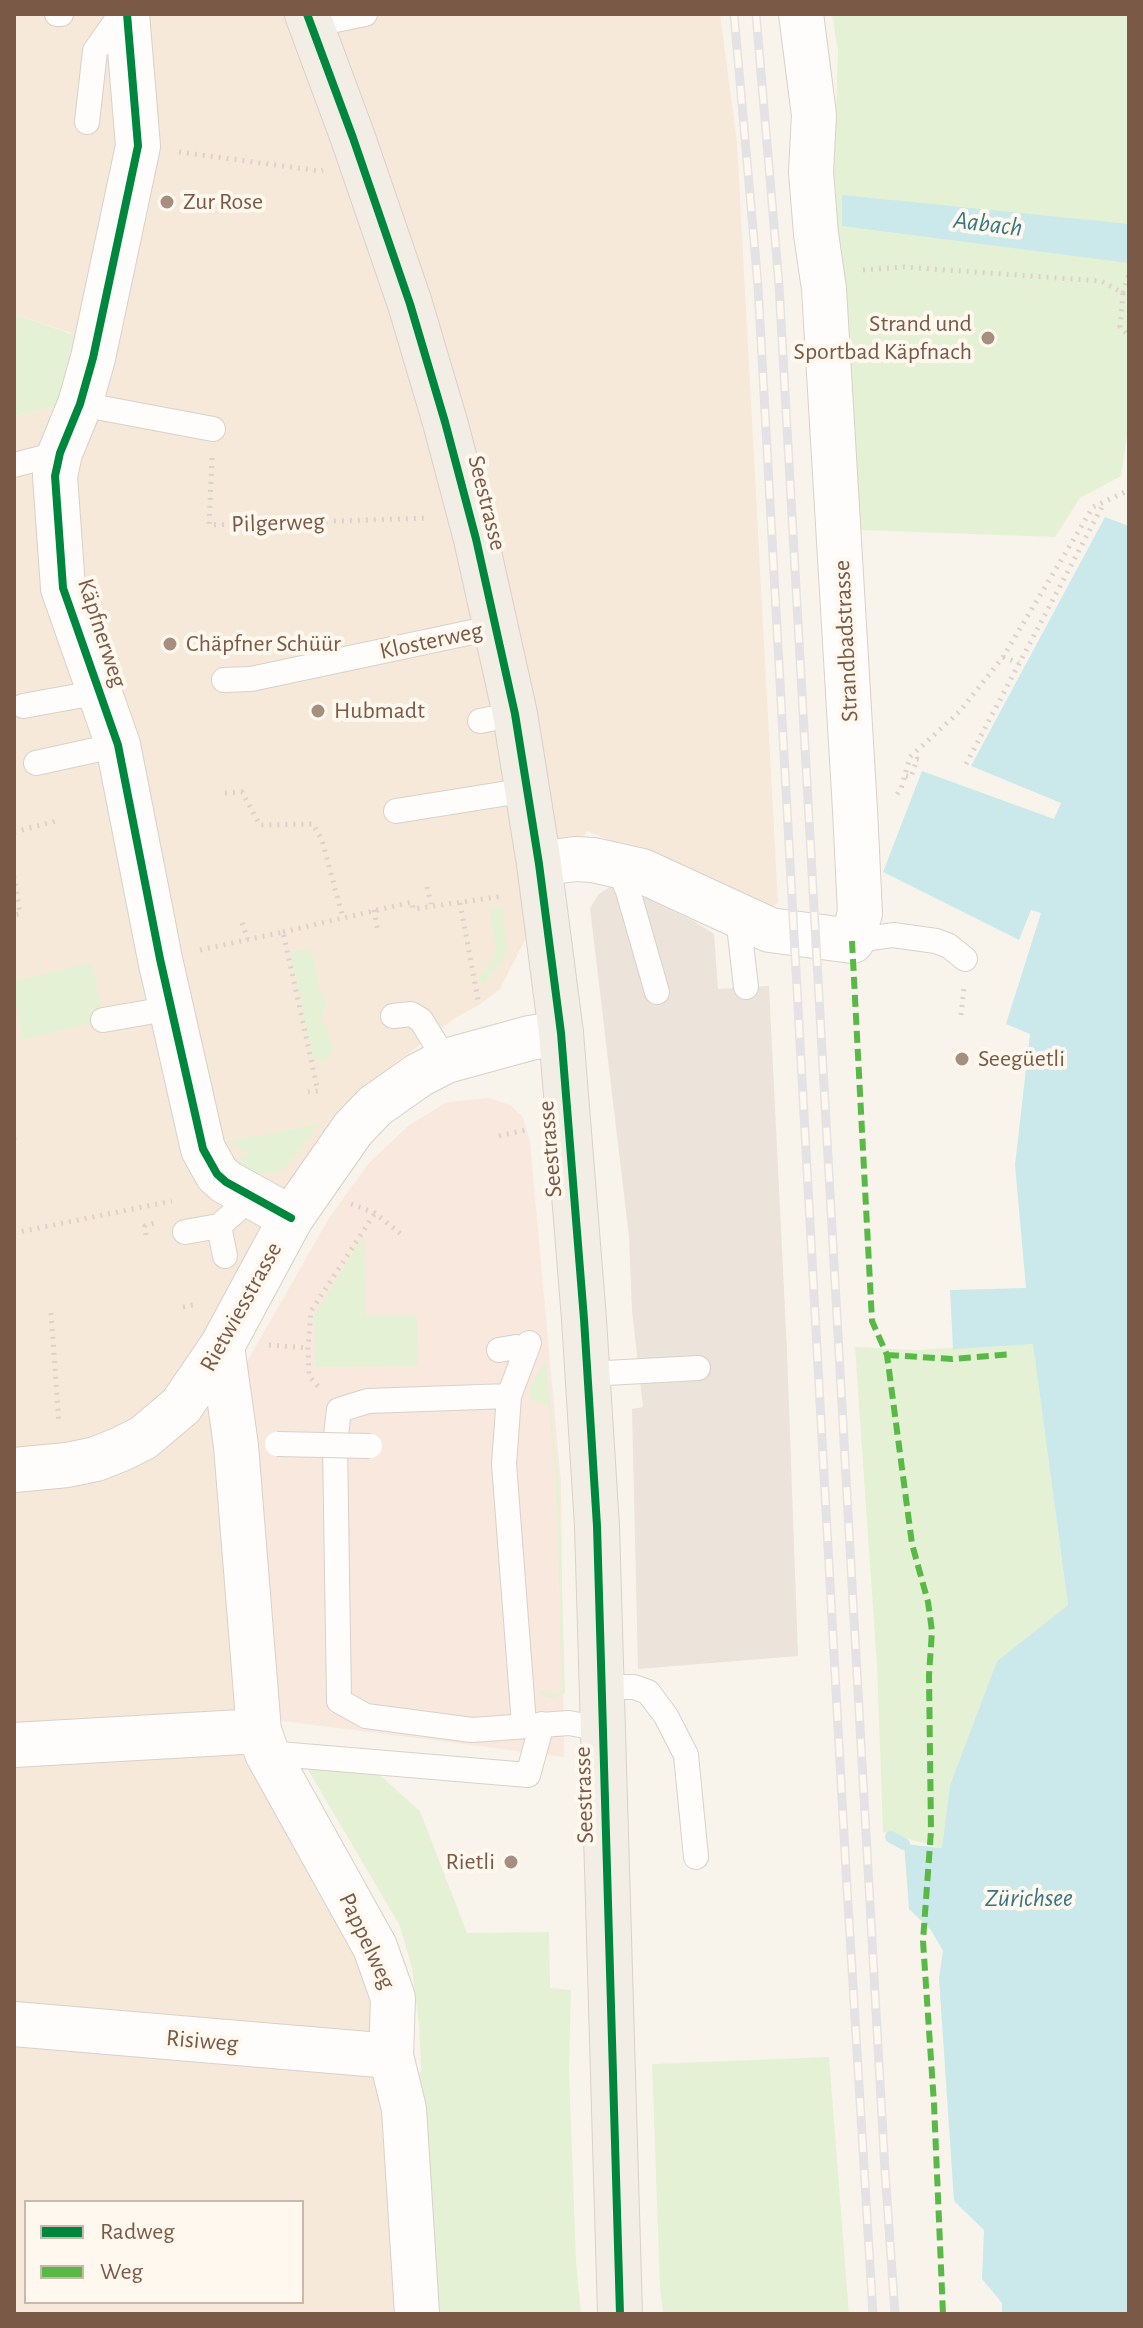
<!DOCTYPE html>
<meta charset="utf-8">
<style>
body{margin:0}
#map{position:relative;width:1143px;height:2328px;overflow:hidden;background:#f9f4eb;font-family:"Alegreya Sans",sans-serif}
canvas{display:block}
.frame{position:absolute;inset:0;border:16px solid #7b5947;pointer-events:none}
.legend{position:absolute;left:24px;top:2200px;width:280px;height:104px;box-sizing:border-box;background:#fff8ee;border:2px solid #cab8ab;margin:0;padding:10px 14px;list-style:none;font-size:24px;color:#7b5947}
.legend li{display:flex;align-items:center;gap:16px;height:40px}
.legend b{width:40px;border:2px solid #cab8ab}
</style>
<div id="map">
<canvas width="1143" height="2328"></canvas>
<div class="frame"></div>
<ul class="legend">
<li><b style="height:10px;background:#00873e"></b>Radweg</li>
<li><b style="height:10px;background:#58b947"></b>Weg</li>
</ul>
</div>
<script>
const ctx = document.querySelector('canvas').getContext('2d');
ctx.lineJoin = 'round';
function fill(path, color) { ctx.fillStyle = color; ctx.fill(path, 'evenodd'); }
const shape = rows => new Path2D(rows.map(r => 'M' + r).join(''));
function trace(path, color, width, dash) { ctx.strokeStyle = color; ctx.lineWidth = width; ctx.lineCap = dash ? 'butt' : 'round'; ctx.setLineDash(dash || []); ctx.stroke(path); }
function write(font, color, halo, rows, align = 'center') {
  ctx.font = font + ' "Alegreya Sans",sans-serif'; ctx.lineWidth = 8; ctx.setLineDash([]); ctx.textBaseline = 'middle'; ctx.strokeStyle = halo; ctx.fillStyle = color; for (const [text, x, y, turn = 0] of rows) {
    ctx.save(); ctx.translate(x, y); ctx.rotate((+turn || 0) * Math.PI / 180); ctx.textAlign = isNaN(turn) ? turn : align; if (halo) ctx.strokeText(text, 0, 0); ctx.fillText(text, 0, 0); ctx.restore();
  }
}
fill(shape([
 [14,14,720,14,737,142,778,903,771,907,587,831,539,912,500,989,479,1005,455,1018,355,1094,281,1198,221,1320,139,1426,14,1457,14,416,60,405,71,333,14,314],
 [217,1381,254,1407,236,1446,259,1731,375,1947,391,2056,422,2073,434,2314,14,2314,14,1485],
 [26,2202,302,2202,302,2302,26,2302]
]), '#f6e9da');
fill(shape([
 [489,1098,510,1105,523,1117,530,1142,561,1483,564,1757,275,1720,254,1407,240,1374,329,1218,368,1164,408,1126,447,1102]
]), '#f9e8de');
fill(shape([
 [611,886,637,894,694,921,714,934,718,989,769,986,787,1351,798,1656,638,1669,632,1409,643,1407,632,1311,629,1237,590,908,599,894]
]), '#ece3db');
fill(shape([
 [832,14,1129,14,1129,422,1121,476,1080,498,1055,537,861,530,834,171,838,51],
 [14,314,71,334,71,364,60,405,14,416],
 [502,906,507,948,502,961,483,985,478,978,496,954,490,909],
 [309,948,314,959,319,990,326,1001,321,1019,328,1030,333,1051,324,1061,314,1060,290,952],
 [92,963,103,1020,23,1040,14,994,14,981],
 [204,1048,225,1142,319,1124,283,1171,258,1174,235,1166,246,1153,232,1142,222,1153,196,1050],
 [364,1235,366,1316,417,1316,418,1366,316,1367,314,1315],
 [1033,1343,1068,1605,997,1661,950,1785,942,1848,883,1832,877,1666,855,1347,915,1350],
 [546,1359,559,1484,565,1693,553,1699,543,1696,539,1690,555,1694,562,1690,556,1483,549,1407,530,1398,530,1387],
 [304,1763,375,1771,420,1811,467,1933,549,1932,550,1988,571,1990,569,2070,576,2262,581,2314,434,2314,419,2025,412,1968,400,1926],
 [829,2057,849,2314,663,2314,660,2287,652,2064]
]), '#e5f1d4');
fill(shape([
 [842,195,1129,224,1129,263,842,226],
 [1105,517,1129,526,1129,2314,1002,2314,1002,2303,982,2279,984,2230,954,2201,939,1978,943,1951,931,1930,909,1909,904,1844,942,1848,950,1785,997,1661,1068,1605,1033,1344,953,1349,950,1290,1026,1288,1015,1165,1030,1034,1006,1024,1041,913,1031,910,1019,940,883,872,922,771,1054,819,1061,803,971,766]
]), '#cbe8eb');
trace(shape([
 [891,1837,904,1844]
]), '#cbe8eb', 12);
const service = shape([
 [57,14,61,14],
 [311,25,365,14],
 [87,122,95,51,121,14],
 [80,404,213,429],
 [14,465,60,453],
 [224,680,251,679,496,627],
 [23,706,100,692],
 [480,721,515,714],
 [36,763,118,745],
 [396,811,527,790],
 [617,865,628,891,657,992],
 [738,917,746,987],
 [852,941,893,935,936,941,949,946,965,959],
 [393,1016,411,1014,421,1020,446,1061],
 [103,1020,172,1008],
 [219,1226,225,1256],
 [185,1232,219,1226,237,1210,247,1194],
 [499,1350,516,1347],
 [588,1374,698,1368],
 [509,1396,368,1401,339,1410,335,1444,339,1701,366,1716,472,1730,569,1723,602,1729],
 [601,1687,634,1687,648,1692,666,1716,686,1755,696,1857],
 [524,1724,504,1464,509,1396,529,1343],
 [267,1753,528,1775,542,1724]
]);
const minor = shape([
 [127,14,138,146,93,358,80,404,60,453,55,476,63,588,118,745,160,959,203,1149,217,1174,226,1182,291,1218],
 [539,864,575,859,593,860,642,871,770,930,852,941,860,913,855,810,824,289,816,234,811,172,814,115,801,14],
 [222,1346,236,1446,259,1731,267,1753,375,1947,393,1998,391,2056,404,2109,417,2314],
 [14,1745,259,1731],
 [14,2024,391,2056]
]);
const secondary = shape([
 [14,1470,67,1465,96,1459,121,1449,143,1438,181,1406,222,1346,291,1218,353,1129,375,1106,419,1075,446,1061,530,1038,561,1033]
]);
const primary = shape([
 [307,14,353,138,410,304,445,422,476,539,515,714,539,864,561,1033,584,1319,597,1526,620,2314]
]);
trace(service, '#d8d1c9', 26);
trace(minor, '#d8d1c9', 46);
trace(secondary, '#d9cfc7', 46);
trace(primary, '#dad0c8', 46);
trace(shape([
 [179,152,320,171,323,170],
 [863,270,904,267,1101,281,1123,293,1120,327,1129,336],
 [1123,293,1129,274],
 [212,458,209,525,428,518],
 [1003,657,1019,663],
 [966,764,1104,503],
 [906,776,911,777,917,759,922,760],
 [225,793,242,792,260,825,313,824,322,840,343,918],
 [897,794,901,789,910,757,960,711,1003,657,1093,507,1129,490],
 [14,832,60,820],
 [14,876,20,914,14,915],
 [427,887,431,904],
 [460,903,479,1005],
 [374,910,378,932],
 [242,923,248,939],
 [283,932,412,902,413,909,503,896],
 [200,950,283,932,318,1091,308,1092],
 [961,1015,964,988],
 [499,1136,530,1129],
 [14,1138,14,1141],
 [351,1204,375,1213,402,1235],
 [14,1233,172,1201],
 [146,1235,145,1226,155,1223],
 [183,1307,197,1304],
 [51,1313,59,1423],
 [269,1345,308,1348],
 [318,1386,309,1376,308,1348,311,1311,375,1213]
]), '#dcd2cc', 5, [2, 6]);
trace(service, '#fefdfc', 24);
trace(minor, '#fefdfc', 44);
trace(secondary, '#fefdfc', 44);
trace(primary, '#f3eee5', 44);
const rail = shape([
 [734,14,758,286,846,1871,873,2314],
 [756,14,779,285,885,2171,895,2314]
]);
trace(rail, '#e5e2e5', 9);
trace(rail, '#fff8ee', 6, [18]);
const serviceBridge = shape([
 [277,1444,370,1446]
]);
trace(serviceBridge, '#d8d1c9', 26, []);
trace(serviceBridge, '#fefdfc', 24);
trace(shape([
 [852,941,872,1321,887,1355,912,1544,928,1602,932,1631,929,1675,931,1831,923,1941,934,2104,943,2314],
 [887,1355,952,1359,1012,1354]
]), '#58b947', 6, [12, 6]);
trace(shape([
 [127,14,138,146,93,358,80,404,60,453,55,476,63,588,118,745,160,959,203,1149,217,1174,226,1182,291,1218],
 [307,14,353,138,410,304,445,422,476,539,515,714,539,864,561,1033,584,1319,597,1526,620,2314]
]), '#00873e', 8);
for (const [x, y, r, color] of [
 [167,202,8,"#a78f80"],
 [988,338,8,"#a78f80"],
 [170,644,8,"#a78f80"],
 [318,711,8,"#a78f80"],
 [962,1059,8,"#a78f80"],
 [511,1862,8,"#a78f80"]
]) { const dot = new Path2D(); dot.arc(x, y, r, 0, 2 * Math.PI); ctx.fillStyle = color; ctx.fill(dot); trace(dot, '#fff8ee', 3); }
write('24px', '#7b5947', '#fff8ee', [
 ["Zur Rose",183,202],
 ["Strand und",972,324,"right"],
 ["Sportbad Käpfnach",972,352,"right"],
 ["Chäpfner Schüür",186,644],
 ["Hubmadt",334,711],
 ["Seegüetli",978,1059],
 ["Rietli",495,1862,"right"]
], 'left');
write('24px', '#7b5947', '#fff8ee', [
 ["Seestrasse",487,503,76],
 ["Pilgerweg",278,523,-2],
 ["Käpfnerweg",102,633,72],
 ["Klosterweg",431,641,-12],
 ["Strandbadstrasse",846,641,-93],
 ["Seestrasse",550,1149,-95],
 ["Rietwiesstrasse",241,1307,-61],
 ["Seestrasse",584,1795,-92],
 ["Pappelweg",367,1941,65],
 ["Risiweg",202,2041,5]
]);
write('italic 26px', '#387682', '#fff8ee', [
 ["Aabach",988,224,7],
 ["Zürichsee",1029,1898]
]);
</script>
